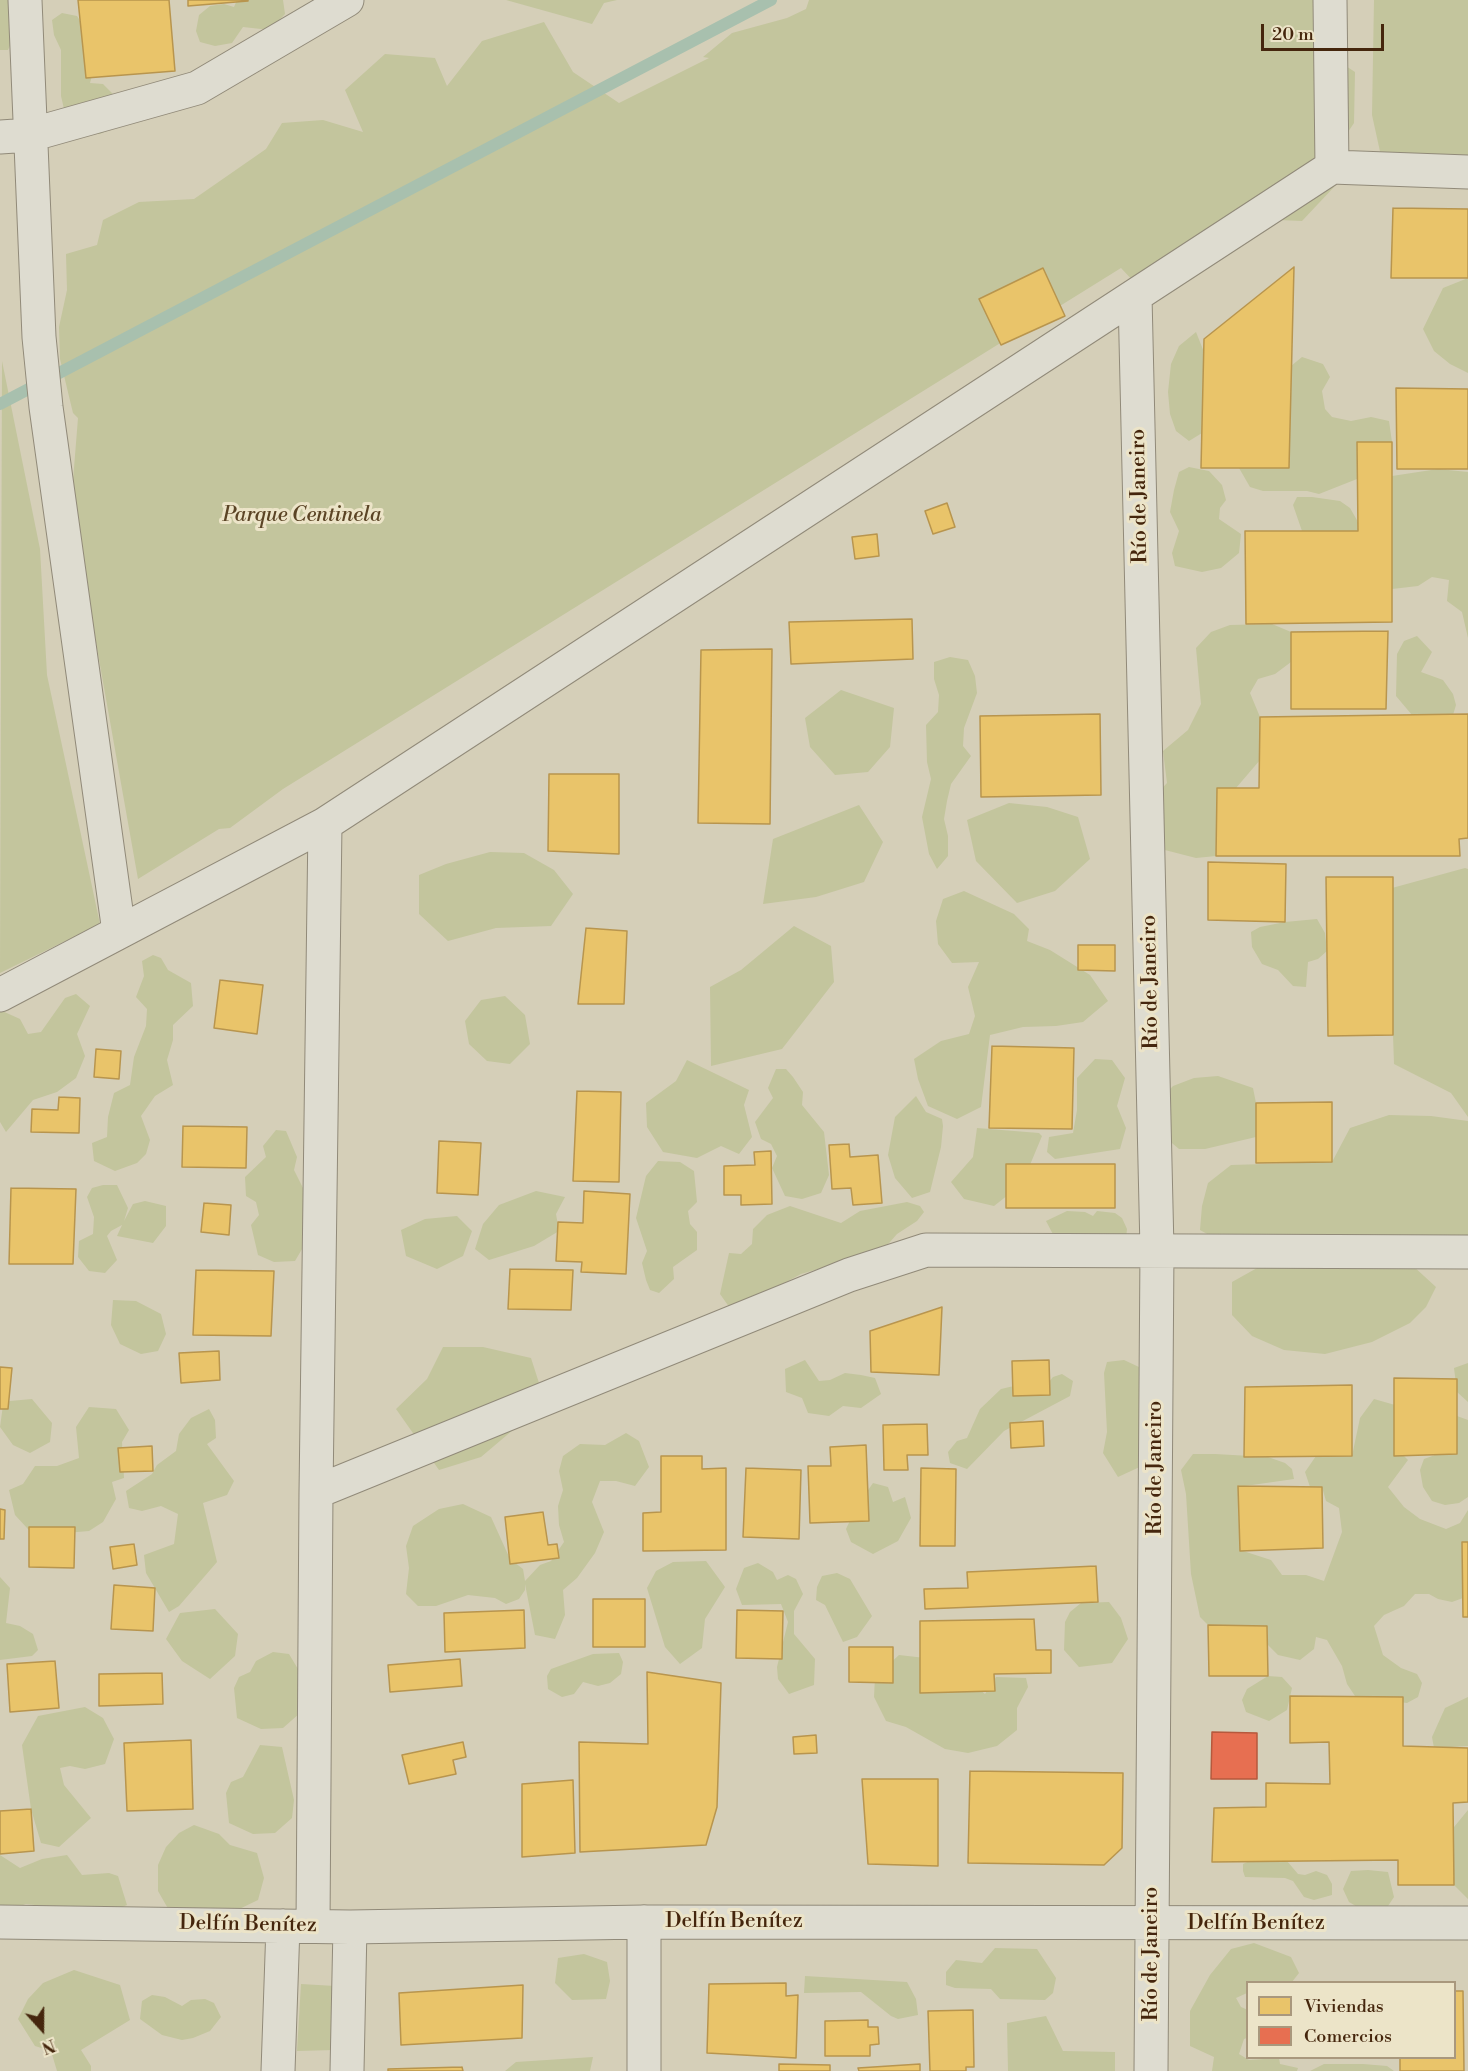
<!DOCTYPE html>
<meta charset="utf-8">
<style>
body{margin:0}
#map{position:relative;width:1468px;height:2071px;overflow:hidden;background:#d5cfb8;font-family:"Libre Bodoni",serif}
canvas{display:block}
.legend{position:absolute;left:1246px;top:1981px;width:210px;height:78px;box-sizing:border-box;background:#ece4c8;border:2px solid #a9987d;margin:0;padding:8px 10px;list-style:none;font-size:18px;color:#45260d}
.legend li{display:flex;align-items:center;gap:12px;height:30px}
.legend b{width:30px;border:2px solid #a9987d}
.north{position:absolute;left:12px;top:1999px;width:60px;height:60px;-webkit-text-stroke:4px #ece4c8;paint-order:stroke;rotate:159deg;font-size:16px;font-weight:700;line-height:24px;text-align:center;color:#45260d}
.north::after{content:'';display:block;margin:auto;width:21px;height:27px;background:#45260d;clip-path:polygon(50% 0,100% 100%,50% 72%,0 100%)}
.scale{position:absolute;left:1261px;top:24px;width:123px;height:27px;box-sizing:border-box;border:3px solid #45260d;border-top:0;padding-left:8px;font-size:18px;line-height:21px;white-space:nowrap;color:#45260d;-webkit-text-stroke:4px #ece4c8;paint-order:stroke}
</style>
<div id="map">
<canvas width="1468" height="2071"></canvas>
<ul class="legend">
<li><b style="height:16px;background:#e9c46a"></b>Viviendas</li>
<li><b style="height:16px;background:#e76f51"></b>Comercios</li>
</ul>
<div class="north">N</div>
<div class="scale">20 m</div>
</div>
<script>
const ctx = document.querySelector('canvas').getContext('2d');
ctx.lineJoin = 'round';
function fill(path, color) { ctx.fillStyle = color; ctx.fill(path, 'evenodd'); }
const shape = rows => new Path2D(rows.map(r => 'M' + r).join(''));
function trace(path, color, width, dash) { ctx.strokeStyle = color; ctx.lineWidth = width; ctx.lineCap = dash ? 'butt' : 'round'; ctx.setLineDash(dash || []); ctx.stroke(path); }
function write(font, color, halo, rows, align = 'center') {
  ctx.font = font + ' "Libre Bodoni",serif'; ctx.lineWidth = 6; ctx.setLineDash([]); ctx.textBaseline = 'middle'; ctx.strokeStyle = halo; ctx.fillStyle = color; for (const [text, x, y, turn = 0] of rows) {
    ctx.save(); ctx.translate(x, y); ctx.rotate((+turn || 0) * Math.PI / 180); ctx.textAlign = isNaN(turn) ? turn : align; if (halo) ctx.strokeText(text, 0, 0); ctx.fillText(text, 0, 0); ctx.restore();
  }
}
fill(shape([
 [0,0,22,0,16,32,8,50,0,50],
 [237,0,283,0,285,14,270,30,243,27,232,43,215,46,200,42,196,31,199,15,210,6,224,4,234,7],
 [506,0,617,0,604,3,592,24],
 [809,0,1317,0,1317,47,1355,72,1354,123,1340,144,1334,187,1302,221,1255,219,1135,283,1121,268,283,789,230,828,219,829,138,879,92,620,72,493,78,418,73,413,60,359,59,327,67,290,66,254,97,245,103,220,139,202,194,199,266,149,282,123,323,120,363,132,345,90,385,54,435,58,447,86,482,41,544,22,573,72,619,103,709,58,703,57,732,33,787,18,806,9],
 [1374,0,1468,0,1468,160,1381,156,1372,115],
 [62,13,77,16,90,36,94,68,90,83,103,84,114,95,114,128,100,134,83,133,65,113,61,96,61,50,54,35,52,20],
 [1468,278,1468,373,1450,364,1434,351,1423,329,1443,288],
 [1196,332,1204,352,1202,433,1189,441,1176,431,1170,414,1168,392,1171,364,1179,346],
 [1302,357,1323,364,1330,377,1322,391,1325,409,1332,417,1351,421,1371,417,1389,421,1392,442,1357,442,1357,479,1319,494,1307,491,1263,491,1250,487,1239,468,1289,468,1291,366],
 [2,361,40,549,47,675,100,924,0,973],
 [1189,467,1209,471,1222,485,1226,500,1220,508,1219,519,1241,534,1239,553,1221,568,1202,572,1175,566,1172,553,1179,531,1170,512,1174,490,1179,472],
 [1438,469,1468,472,1468,638,1462,612,1447,601,1449,580,1432,577,1418,586,1392,589,1392,476],
 [1297,497,1312,497,1340,501,1350,508,1358,522,1358,531,1302,531,1293,505],
 [1272,624,1291,632,1291,662,1275,674,1258,679,1250,693,1260,717,1260,760,1236,788,1217,788,1216,856,1196,858,1161,849,1153,798,1167,783,1163,751,1188,730,1201,704,1196,648,1211,632,1230,625],
 [1417,636,1432,652,1421,672,1443,680,1453,694,1456,705,1453,715,1412,715,1396,696,1397,654,1404,641],
 [950,657,968,660,975,676,977,693,964,728,963,746,971,756,951,784,947,801,944,819,948,836,948,856,937,869,929,854,922,817,931,779,927,762,926,725,938,712,939,695,934,679,934,662],
 [841,690,894,708,890,747,868,772,835,775,810,747,805,718],
 [1009,803,1047,807,1078,817,1090,859,1055,891,1017,903,976,861,967,820],
 [859,805,883,842,864,882,816,897,763,904,773,839],
 [490,852,524,853,554,870,573,894,551,926,496,928,448,941,419,914,419,875,446,864],
 [1465,868,1468,869,1468,1117,1451,1093,1394,1064,1393,1035,1392,888],
 [964,891,1014,914,1029,929,1027,941,1050,950,1090,975,1108,1001,1083,1022,1056,1026,1023,1027,990,1035,981,1107,957,1119,928,1106,918,1079,914,1059,941,1041,969,1034,975,1016,968,987,979,962,952,963,938,944,936,921,943,899],
 [1317,919,1325,933,1327,951,1318,959,1308,962,1306,987,1293,986,1278,970,1262,964,1252,947,1251,932,1260,927,1285,922],
 [794,926,831,946,834,982,782,1049,711,1066,710,987,741,970],
 [153,955,161,958,168,970,191,983,193,1006,173,1025,173,1040,167,1060,173,1085,155,1096,141,1116,150,1140,146,1154,137,1163,115,1171,94,1161,92,1143,107,1137,108,1117,114,1093,130,1085,134,1057,146,1026,147,1009,136,997,144,976,142,961],
 [76,994,90,1006,77,1034,85,1056,76,1078,57,1092,33,1100,6,1132,0,1122,0,1010,20,1019,28,1034,41,1032,65,998],
 [505,996,525,1015,530,1044,510,1064,487,1061,469,1044,465,1021,481,1000],
 [1095,1059,1112,1060,1125,1078,1117,1106,1126,1128,1120,1149,1055,1159,1047,1152,1049,1137,1073,1133,1077,1110,1077,1078],
 [687,1060,749,1090,744,1105,752,1137,739,1154,721,1146,697,1158,663,1152,647,1127,646,1103,676,1081],
 [776,1069,786,1069,793,1077,803,1092,802,1105,824,1132,829,1175,821,1193,802,1199,785,1196,772,1168,777,1156,771,1144,761,1139,755,1122,773,1098,768,1088],
 [1218,1076,1253,1088,1256,1103,1256,1137,1205,1149,1179,1149,1153,1127,1157,1103,1173,1086,1194,1078],
 [916,1096,926,1112,942,1119,943,1126,941,1147,930,1192,912,1198,895,1178,888,1155,895,1117],
 [1389,1115,1431,1116,1468,1121,1468,1238,1297,1234,1234,1249,1200,1230,1202,1206,1208,1183,1231,1165,1332,1162,1350,1128],
 [977,1128,1039,1133,1042,1136,1022,1184,994,1206,964,1199,951,1182,973,1157],
 [276,1130,286,1131,297,1157,294,1170,309,1200,305,1244,295,1261,274,1262,258,1255,251,1225,259,1215,256,1202,246,1196,245,1177,266,1157,263,1146],
 [658,1161,680,1162,694,1171,697,1202,688,1211,690,1224,697,1232,697,1250,673,1267,674,1279,659,1293,650,1290,646,1280,642,1263,647,1251,636,1218,646,1176],
 [103,1185,117,1185,128,1208,124,1221,133,1204,145,1201,166,1206,166,1226,153,1243,117,1236,122,1225,111,1231,107,1236,117,1260,105,1273,89,1271,78,1257,79,1241,93,1234,94,1217,87,1197,92,1188],
 [536,1191,565,1197,556,1214,559,1231,534,1246,489,1260,475,1249,483,1224,499,1205],
 [907,1202,920,1206,924,1212,917,1221,897,1234,883,1250,801,1274,732,1311,720,1294,729,1253,741,1254,752,1244,753,1229,767,1215,790,1206,841,1223,860,1211],
 [1067,1211,1085,1212,1093,1216,1097,1211,1115,1213,1122,1218,1127,1229,1126,1238,1056,1240,1046,1221],
 [457,1216,472,1231,463,1256,437,1269,406,1256,401,1230,425,1219],
 [1266,1263,1412,1265,1436,1287,1426,1307,1410,1323,1372,1342,1325,1354,1284,1350,1252,1336,1232,1315,1232,1282],
 [113,1300,136,1301,161,1314,166,1334,158,1351,141,1354,120,1344,111,1325],
 [443,1347,483,1347,531,1358,539,1383,520,1424,481,1457,439,1470,396,1409,427,1379],
 [805,1360,819,1381,830,1380,845,1373,861,1375,875,1378,881,1394,861,1408,843,1406,829,1416,808,1413,802,1398,786,1392,785,1369],
 [1124,1360,1139,1367,1144,1465,1118,1477,1103,1453,1107,1432,1104,1373,1107,1362],
 [1468,1363,1468,1402,1457,1392,1454,1368],
 [1062,1374,1073,1381,1070,1396,1004,1431,967,1469,950,1463,948,1452,957,1441,967,1438,980,1409,1001,1389,1018,1385,1043,1389,1053,1377],
 [32,1399,52,1423,50,1442,30,1453,13,1445,0,1427,3,1405,10,1401],
 [1374,1399,1395,1405,1404,1456,1408,1460,1388,1487,1404,1507,1420,1519,1446,1529,1460,1523,1468,1510,1468,1542,1462,1542,1463,1598,1452,1602,1438,1599,1429,1594,1415,1594,1404,1606,1384,1615,1374,1626,1383,1655,1401,1668,1417,1674,1422,1683,1418,1697,1407,1703,1355,1696,1347,1684,1342,1666,1327,1640,1316,1637,1314,1649,1300,1660,1278,1655,1268,1645,1267,1626,1208,1625,1200,1617,1191,1574,1186,1494,1181,1470,1193,1454,1215,1454,1268,1457,1285,1463,1292,1469,1294,1479,1238,1487,1240,1550,1271,1560,1282,1575,1306,1575,1324,1581,1342,1532,1339,1508,1326,1501,1322,1487,1310,1487,1305,1472,1316,1456,1352,1456,1360,1418],
 [89,1407,116,1409,129,1430,122,1442,124,1478,112,1482,116,1499,103,1522,89,1531,66,1533,39,1541,15,1515,9,1490,23,1484,35,1466,57,1466,79,1458,76,1427],
 [209,1409,215,1420,216,1438,207,1444,234,1481,227,1495,203,1503,217,1562,179,1606,169,1612,146,1573,144,1555,174,1544,178,1514,161,1506,142,1511,129,1508,126,1491,152,1474,157,1465,176,1451,179,1434,191,1418],
 [1457,1416,1468,1420,1468,1497,1459,1503,1445,1505,1432,1501,1423,1487,1420,1470,1424,1459,1435,1455,1457,1454],
 [626,1433,639,1441,649,1467,635,1486,616,1481,600,1481,592,1502,604,1532,595,1553,577,1578,563,1590,565,1615,555,1639,535,1635,525,1584,525,1590,519,1599,506,1604,495,1598,468,1595,436,1606,418,1606,406,1594,409,1568,406,1546,413,1526,439,1509,463,1504,491,1517,510,1559,523,1569,525,1581,540,1565,551,1561,564,1542,559,1525,558,1506,563,1490,559,1471,563,1456,580,1444,605,1445],
 [873,1483,888,1487,893,1502,905,1497,911,1518,898,1541,873,1554,851,1542,846,1529,857,1506],
 [706,1561,725,1587,705,1619,702,1648,680,1664,665,1647,647,1588,656,1571,673,1562],
 [758,1563,773,1572,777,1580,788,1575,796,1579,803,1594,794,1611,794,1634,815,1659,814,1685,789,1694,778,1679,777,1667,788,1622,781,1604,742,1605,736,1589,744,1568],
 [837,1573,850,1579,872,1616,857,1637,843,1642,825,1605,816,1600,817,1587,822,1576],
 [0,1577,10,1588,6,1623,20,1626,33,1634,38,1650,32,1656,0,1660],
 [1109,1602,1121,1618,1128,1639,1112,1663,1079,1667,1064,1650,1065,1622,1070,1612,1081,1603],
 [215,1609,238,1634,235,1656,210,1679,182,1661,166,1639,180,1613],
 [273,1652,289,1654,298,1669,300,1713,283,1728,261,1729,237,1718,234,1688,239,1677,250,1672,256,1661],
 [619,1653,623,1662,621,1674,610,1683,598,1686,583,1682,574,1694,562,1697,548,1689,547,1676,551,1669,593,1654],
 [899,1655,934,1659,960,1674,985,1694,996,1677,1026,1678,1028,1687,1017,1708,1017,1730,997,1746,968,1753,945,1749,906,1727,886,1721,874,1697,875,1677],
 [1268,1676,1282,1677,1292,1688,1287,1710,1269,1721,1246,1712,1242,1700,1247,1689],
 [1468,1697,1468,1746,1434,1748,1432,1737,1445,1708],
 [85,1707,103,1718,114,1739,105,1764,85,1769,70,1766,60,1768,64,1785,91,1818,59,1847,41,1843,31,1809,22,1745,38,1716],
 [260,1745,282,1747,294,1800,292,1818,275,1833,253,1834,229,1823,226,1793,231,1782,243,1777],
 [1468,1810,1468,1899,1454,1885,1454,1827],
 [194,1825,219,1834,230,1845,257,1853,264,1878,258,1900,229,1914,170,1912,158,1891,158,1865,166,1847,179,1833],
 [0,1855,20,1868,42,1859,67,1855,82,1875,109,1873,118,1876,127,1905,108,1913,26,1904,0,1912],
 [1287,1861,1298,1874,1305,1875,1316,1871,1327,1875,1332,1884,1332,1895,1314,1900,1304,1897,1293,1881,1285,1878,1245,1877,1243,1871,1243,1864,1247,1862],
 [1368,1870,1388,1872,1394,1897,1386,1909,1366,1912,1349,1902,1343,1889,1351,1871],
 [1254,1943,1291,1957,1299,1973,1292,1982,1248,1982,1247,1993,1236,1998,1241,2007,1248,2010,1247,2038,1244,2039,1239,2054,1249,2060,1279,2058,1280,2064,1298,2068,1297,2071,1212,2071,1214,2057,1190,2046,1190,2011,1210,1975,1231,1949],
 [995,1948,1037,1949,1056,1978,1053,1993,1045,2000,1000,1999,991,1989,955,1988,946,1985,946,1972,956,1960,982,1963],
 [584,1954,607,1962,610,1981,606,1999,572,2000,555,1983,558,1958],
 [74,1970,120,1985,130,2020,81,2050,91,2066,91,2071,57,2071,51,2051,35,2046,18,2019,28,1999,43,1983],
 [805,1976,907,1982,916,1999,918,2015,898,2019,891,2016,861,1992,804,1993],
 [301,1984,335,1986,334,2050,297,2051],
 [152,1995,165,1997,182,2006,191,2000,205,1999,214,2003,221,2017,210,2031,193,2038,182,2040,162,2035,140,2019,142,2001],
 [1046,2016,1063,2051,1115,2052,1115,2071,1008,2071,1007,2023],
 [593,2057,590,2071,505,2071,516,2062],
 [1324,2064,1363,2064,1387,2066,1394,2071,1310,2071]
]), '#c3c59d');
const homes = shape([
 [78,0,169,0,175,71,86,78,78,0],
 [188,0,248,0,248,1,188,6,188,0],
 [1393,208,1468,209,1468,278,1391,278,1393,208],
 [1294,267,1289,468,1201,468,1204,339,1294,267],
 [1043,268,1065,316,1001,345,979,299,1043,268],
 [1396,388,1468,389,1468,469,1397,469,1396,388],
 [1357,442,1392,442,1392,622,1246,624,1245,531,1358,531,1357,442],
 [947,503,955,527,933,534,925,511,947,503],
 [877,534,879,556,855,559,852,537,877,534],
 [912,619,913,659,791,664,789,622,912,619],
 [1388,631,1386,709,1291,709,1291,632,1388,631],
 [772,649,770,824,698,823,701,650,772,649],
 [1100,714,1101,795,981,797,980,716,1100,714],
 [1468,714,1468,838,1459,839,1460,856,1216,856,1217,788,1259,788,1260,717,1468,714],
 [549,774,619,774,619,854,548,851,549,774],
 [1208,862,1286,864,1285,922,1208,920,1208,862],
 [1326,877,1393,877,1393,1035,1328,1036,1326,877],
 [586,928,627,931,624,1004,578,1004,586,928],
 [1078,945,1115,945,1115,971,1078,970,1078,945],
 [220,980,263,985,257,1034,214,1028,220,980],
 [992,1046,1074,1048,1072,1129,989,1128,992,1046],
 [96,1049,121,1051,119,1079,94,1077,96,1049],
 [577,1091,621,1092,619,1182,573,1181,577,1091],
 [59,1097,80,1098,79,1133,31,1132,32,1109,58,1110,59,1097],
 [1332,1102,1332,1162,1256,1163,1256,1103,1332,1102],
 [183,1126,247,1127,246,1168,182,1167,183,1126],
 [439,1141,481,1143,478,1195,437,1193,439,1141],
 [849,1144,850,1157,878,1155,882,1203,853,1205,851,1188,832,1189,829,1145,849,1144],
 [771,1151,772,1204,741,1205,741,1195,724,1195,724,1166,755,1165,754,1152,771,1151],
 [1006,1164,1115,1164,1115,1208,1006,1208,1006,1164],
 [11,1188,76,1189,73,1264,9,1264,11,1188],
 [584,1191,630,1194,626,1274,581,1272,582,1262,556,1261,558,1222,583,1223,584,1191],
 [204,1203,231,1205,229,1235,201,1232,204,1203],
 [510,1269,573,1270,571,1310,508,1309,510,1269],
 [196,1270,274,1271,271,1336,193,1335,196,1270],
 [942,1307,939,1375,871,1372,870,1331,942,1307],
 [219,1351,220,1380,181,1383,179,1353,219,1351],
 [1049,1360,1050,1395,1013,1396,1012,1361,1049,1360],
 [0,1367,12,1368,8,1409,0,1409,0,1367],
 [1394,1378,1457,1379,1457,1454,1394,1456,1394,1378],
 [1352,1385,1352,1456,1244,1457,1245,1387,1352,1385],
 [1043,1421,1044,1446,1011,1448,1010,1423,1043,1421],
 [927,1424,928,1455,907,1455,908,1470,884,1470,883,1425,927,1424],
 [866,1445,869,1521,810,1523,808,1466,831,1466,830,1447,866,1445],
 [152,1446,153,1471,120,1472,118,1448,152,1446],
 [661,1456,702,1456,702,1469,726,1468,726,1550,643,1551,643,1513,661,1512,661,1456],
 [746,1468,801,1470,799,1539,743,1537,746,1468],
 [921,1468,956,1469,955,1546,920,1546,921,1468],
 [1238,1486,1322,1487,1323,1548,1240,1551,1238,1486],
 [0,1509,5,1510,4,1539,0,1539,0,1509],
 [543,1512,548,1545,557,1544,559,1558,510,1564,505,1517,543,1512],
 [29,1527,75,1527,74,1568,29,1567,29,1527],
 [1462,1542,1468,1542,1468,1617,1463,1617,1462,1542],
 [134,1544,137,1565,113,1569,110,1547,134,1544],
 [1096,1566,1098,1602,925,1609,924,1589,968,1588,967,1572,1096,1566],
 [114,1585,155,1588,153,1631,111,1629,114,1585],
 [593,1599,645,1599,645,1647,593,1647,593,1599],
 [524,1610,525,1648,445,1652,444,1613,524,1610],
 [737,1610,783,1611,782,1659,736,1658,737,1610],
 [1034,1619,1036,1650,1051,1650,1051,1673,994,1674,995,1691,920,1693,920,1621,1034,1619],
 [1208,1625,1267,1626,1268,1676,1209,1676,1208,1625],
 [849,1647,893,1647,893,1683,849,1682,849,1647],
 [460,1659,462,1686,390,1692,388,1665,460,1659],
 [55,1661,59,1708,10,1712,7,1664,55,1661],
 [647,1672,721,1683,717,1807,706,1845,580,1852,579,1742,648,1744,647,1672],
 [162,1673,163,1704,99,1706,99,1674,162,1673],
 [1290,1696,1403,1697,1403,1746,1468,1748,1468,1802,1453,1803,1454,1885,1398,1885,1398,1860,1212,1862,1214,1808,1266,1807,1266,1783,1330,1784,1329,1742,1290,1743,1290,1696],
 [816,1735,817,1753,794,1754,793,1737,816,1735],
 [191,1740,193,1809,127,1811,124,1743,191,1740],
 [463,1742,466,1757,453,1760,456,1774,409,1784,402,1755,463,1742],
 [970,1771,1123,1773,1122,1848,1104,1865,968,1863,970,1771],
 [862,1779,938,1779,938,1866,868,1864,862,1779],
 [573,1780,575,1853,522,1857,522,1784,573,1780],
 [31,1809,34,1851,0,1854,0,1811,31,1809],
 [786,1983,786,1996,798,1995,796,2058,707,2053,709,1984,786,1983],
 [523,1985,522,2038,401,2045,399,1993,523,1985],
 [1454,1991,1463,1991,1464,2071,1400,2071,1400,2058,1454,2058,1454,1991],
 [973,2010,974,2067,966,2067,966,2071,930,2071,928,2011,973,2010],
 [868,2020,868,2027,878,2027,879,2044,870,2045,870,2056,825,2056,825,2021,868,2020],
 [779,2064,830,2065,830,2071,779,2071,779,2064],
 [920,2064,920,2071,859,2071,858,2068,920,2064],
 [462,2067,463,2071,388,2071,388,2069,462,2067]
]);
fill(homes, '#e9c46a');
trace(homes, '#b8954e', 1.5);
const shops = shape([
 [1212,1732,1257,1733,1257,1779,1211,1779,1212,1732]
]);
fill(shops, '#e76f51');
trace(shops, '#b6593d', 1.5);
trace(shape([
 [0,404,771,0]
]), '#a8c0ae', 12);
const street = shape([
 [25,0,39,337,46,407,119,932],
 [1330,0,1332,167],
 [0,137,30,135,197,88,347,0],
 [1332,167,1468,172],
 [1135,296,1157,1249,1151,2071],
 [0,995,325,824,1332,167],
 [316,1492,849,1275,926,1250,1468,1252],
 [0,1922,350,1927,644,1922,1468,1923],
 [313,1926,316,1492,325,824],
 [278,2071,283,1926],
 [347,2071,350,1927],
 [644,2071,644,1922]
]);
trace(street, '#918a79', 35);
trace(street, '#dedcd0', 33);
write('21px', '#45260d', '#ece4c8', [
 ["Río de Janeiro",1140,496,-91],
 ["Río de Janeiro",1151,982,-91],
 ["Río de Janeiro",1156,1468,-90],
 ["Delfín Benítez",734,1922],
 ["Delfín Benítez",1256,1924],
 ["Delfín Benítez",248,1925,1],
 ["Río de Janeiro",1152,1954,-90]
]);
write('italic 21px', '#5b4425', '#ece4c8', [
 ["Parque Centinela",302,516]
]);
</script>
